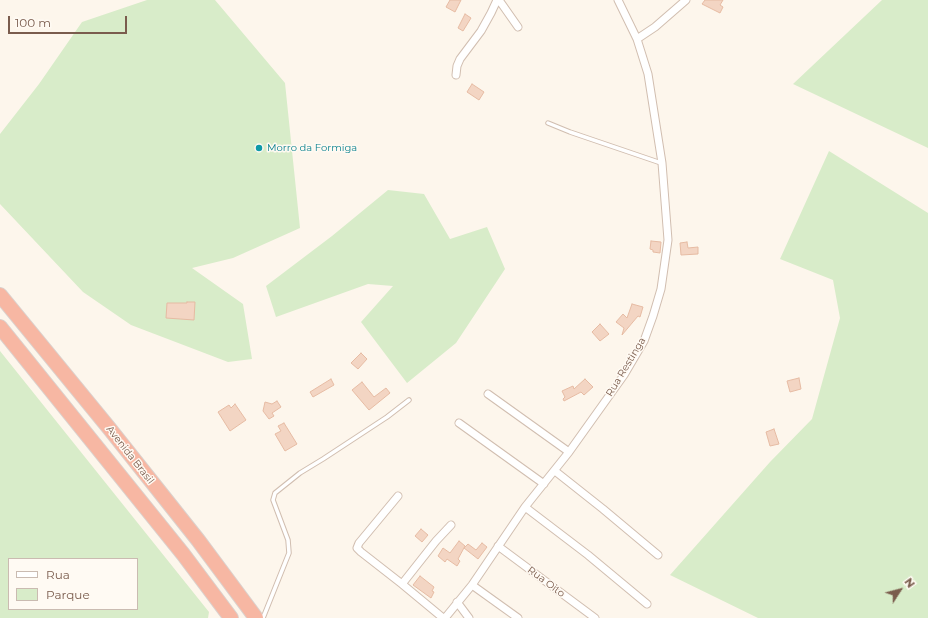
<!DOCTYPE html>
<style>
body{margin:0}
#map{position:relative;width:928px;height:618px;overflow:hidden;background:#fdf6ec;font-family:Montserrat,sans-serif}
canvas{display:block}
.legend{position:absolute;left:8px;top:558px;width:130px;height:52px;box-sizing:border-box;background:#fffaf3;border:1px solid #cabbb1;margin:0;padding:5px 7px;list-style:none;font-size:12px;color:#7a5c4d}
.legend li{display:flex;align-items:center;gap:8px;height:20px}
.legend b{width:20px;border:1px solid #cabbb1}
.north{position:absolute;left:880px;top:570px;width:40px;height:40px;-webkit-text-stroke:3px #fffaf3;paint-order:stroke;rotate:54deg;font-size:11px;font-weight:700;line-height:16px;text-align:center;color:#7a5c4d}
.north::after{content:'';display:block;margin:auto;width:14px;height:18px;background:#7a5c4d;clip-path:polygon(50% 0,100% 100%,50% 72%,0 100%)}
.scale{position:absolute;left:8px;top:16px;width:119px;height:18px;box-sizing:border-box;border:2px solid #7a5c4d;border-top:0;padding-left:5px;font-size:12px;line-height:14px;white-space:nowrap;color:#7a5c4d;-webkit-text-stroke:3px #fffaf3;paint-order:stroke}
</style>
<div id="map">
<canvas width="928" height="618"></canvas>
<ul class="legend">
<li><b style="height:5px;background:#fff"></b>Rua</li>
<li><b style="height:11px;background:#d8ecc9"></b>Parque</li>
</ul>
<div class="north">N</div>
<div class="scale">100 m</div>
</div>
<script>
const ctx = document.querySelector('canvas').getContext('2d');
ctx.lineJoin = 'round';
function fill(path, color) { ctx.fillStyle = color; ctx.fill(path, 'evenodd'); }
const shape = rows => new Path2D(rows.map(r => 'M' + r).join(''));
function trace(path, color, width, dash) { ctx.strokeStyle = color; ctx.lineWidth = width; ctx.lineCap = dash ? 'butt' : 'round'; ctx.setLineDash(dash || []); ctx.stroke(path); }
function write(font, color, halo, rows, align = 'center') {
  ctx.font = font + ' Montserrat,sans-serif'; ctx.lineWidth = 3; ctx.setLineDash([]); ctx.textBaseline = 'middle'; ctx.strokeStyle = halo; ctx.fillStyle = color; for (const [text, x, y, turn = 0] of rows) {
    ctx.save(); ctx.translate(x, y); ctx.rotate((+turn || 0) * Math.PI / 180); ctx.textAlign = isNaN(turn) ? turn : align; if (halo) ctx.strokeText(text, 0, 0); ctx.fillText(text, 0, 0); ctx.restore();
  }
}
fill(shape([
 [147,0,215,0,285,83,300,228,233,258,192,268,243,304,252,359,228,362,131,325,83,292,0,204,0,134,39,84,82,22],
 [882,0,928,0,928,148,793,84],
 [829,151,928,213,928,618,758,618,670,575,770,462,812,419,840,318,833,280,780,259],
 [388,190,424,194,450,239,487,227,505,269,456,343,407,383,361,322,393,286,368,284,276,317,266,286,332,236],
 [0,351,209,612,208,618,0,618],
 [9,559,137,559,137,609,9,609]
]), '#d8ecc9');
const building = shape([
 [450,0,461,0,455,12,446,7,450,0],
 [705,0,723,0,720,5,723,7,720,13,702,4,705,0],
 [465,14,471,18,463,31,458,28,465,14],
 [472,84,484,92,479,100,467,92,472,84],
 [651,241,661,242,660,253,653,252,653,250,650,249,651,241],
 [687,242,688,248,698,247,698,254,681,255,680,243,687,242],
 [187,302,195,302,194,320,166,318,167,303,187,303,187,302],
 [632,304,643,307,640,317,638,316,622,335,624,328,616,322,623,314,627,318,632,304],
 [600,324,609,334,600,341,592,332,600,324],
 [361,353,367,359,358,369,351,363,361,353],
 [799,378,801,389,790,392,787,381,799,378],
 [331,379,334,385,313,397,310,392,331,379],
 [585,379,593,387,584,395,581,392,564,401,563,399,565,397,562,391,573,386,574,389,585,379],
 [362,382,374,397,386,388,390,393,369,410,352,390,362,382],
 [277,401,281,407,272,413,274,416,269,419,263,411,265,402,272,404,277,401],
 [235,404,246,420,230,431,218,412,229,405,231,408,235,404],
 [284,423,297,444,285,451,275,434,281,431,278,426,284,423],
 [774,429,779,444,770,446,766,432,774,429],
 [421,529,428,535,422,542,415,536,421,529],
 [459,541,465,546,458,559,460,561,457,566,447,559,445,562,438,556,443,548,450,553,459,541],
 [482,543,487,547,478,559,464,548,468,544,476,550,482,543],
 [420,576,434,587,432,591,434,592,431,598,413,585,420,576]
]);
fill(building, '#f3d5c3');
trace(building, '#e6bba3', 1);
const service = shape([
 [548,123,570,132,661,163],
 [263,618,289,553,288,540,273,500,275,493,300,473,323,459,387,417,409,400]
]);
const minor = shape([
 [499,0,518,27],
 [637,39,655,27,686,0],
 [456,75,457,66,460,59,481,31,491,13,497,0],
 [488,394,569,452],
 [459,423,544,484],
 [555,471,603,509,658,555],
 [398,496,359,543,357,548,361,552,402,584,443,618],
 [525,507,588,555,647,604],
 [498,546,595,618],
 [402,584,436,541,451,525],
 [472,585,518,618],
 [457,602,469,618],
 [445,618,472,585,525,507,569,452,624,375,644,341,653,316,661,289,668,240,662,163,648,74,637,39,618,0]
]);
const motorway = shape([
 [0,295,109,428,198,540,256,618],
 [0,327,183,554,231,618]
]);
trace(service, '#d1beb0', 5.5);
trace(minor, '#d1beb0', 9);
trace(motorway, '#dad1cd', 16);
trace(service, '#fff', 3.5);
trace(minor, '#fff', 7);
trace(motorway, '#f7b7a3', 14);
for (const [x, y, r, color] of [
 [259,148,4,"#0f9aa8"]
]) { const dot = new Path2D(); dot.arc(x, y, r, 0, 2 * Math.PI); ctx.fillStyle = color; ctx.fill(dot); trace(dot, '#fffaf3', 1.5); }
write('10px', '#0d838f', '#fffaf3', [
 ["Morro da Formiga",267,148]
], 'left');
write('10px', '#7a5c4d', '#fffaf3', [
 ["Rua Restinga",626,367,-59],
 ["Avenida Brasil",130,455,52],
 ["Rua Oito",546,582,37]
]);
</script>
